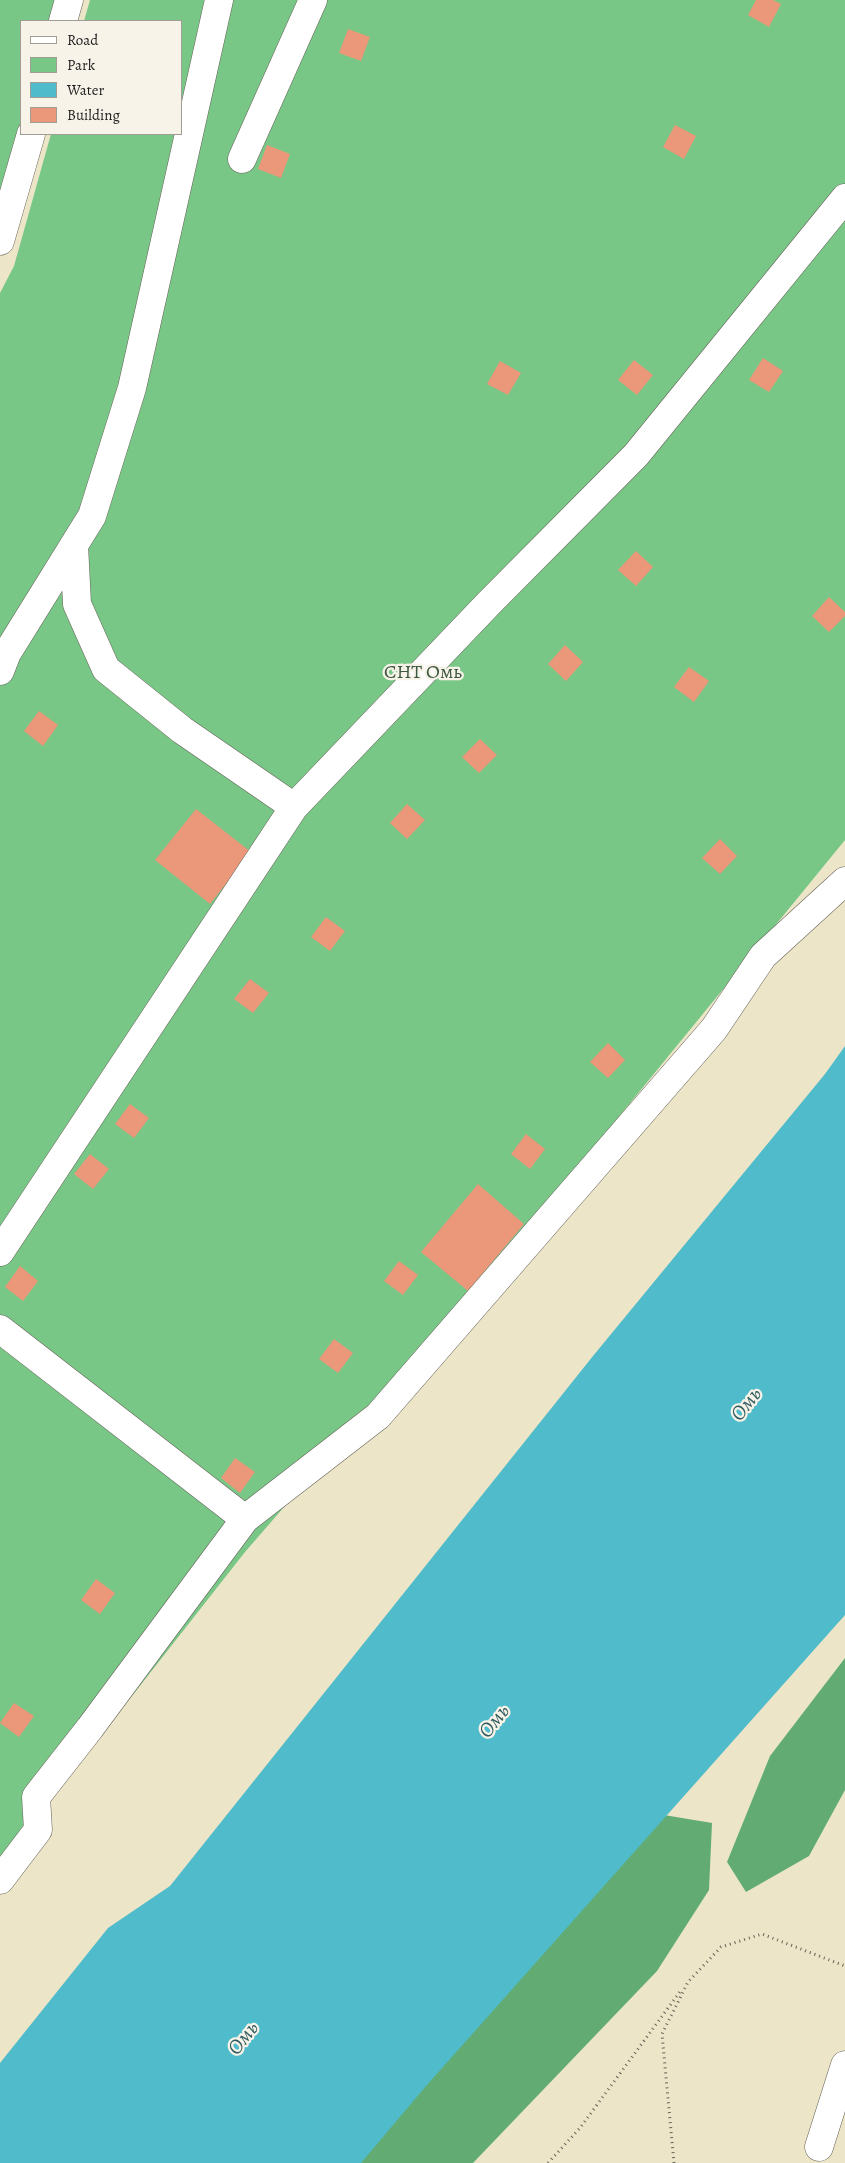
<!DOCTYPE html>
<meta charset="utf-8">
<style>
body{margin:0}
#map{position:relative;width:845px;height:2163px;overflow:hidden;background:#ece5c8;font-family:Alegreya,serif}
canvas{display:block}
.legend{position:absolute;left:20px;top:20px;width:162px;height:115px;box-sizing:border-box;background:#f7f3e8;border:1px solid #9f9d96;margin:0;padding:6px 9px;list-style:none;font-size:15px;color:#1c1c1c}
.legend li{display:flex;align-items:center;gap:10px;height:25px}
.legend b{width:25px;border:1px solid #9f9d96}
</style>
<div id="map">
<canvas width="845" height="2163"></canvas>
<ul class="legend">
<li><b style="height:6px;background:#fff"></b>Road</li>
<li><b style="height:14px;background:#79c787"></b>Park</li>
<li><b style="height:14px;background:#4fbbcb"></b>Water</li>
<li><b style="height:14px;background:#ea9879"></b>Building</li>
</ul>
</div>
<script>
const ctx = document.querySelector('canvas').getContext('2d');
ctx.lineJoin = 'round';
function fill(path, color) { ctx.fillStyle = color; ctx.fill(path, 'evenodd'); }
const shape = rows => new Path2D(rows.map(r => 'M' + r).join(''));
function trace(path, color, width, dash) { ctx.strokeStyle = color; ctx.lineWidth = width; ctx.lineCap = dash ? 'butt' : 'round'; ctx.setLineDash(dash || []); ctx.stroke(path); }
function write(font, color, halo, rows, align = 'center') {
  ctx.font = font + ' Alegreya,serif'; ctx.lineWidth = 4.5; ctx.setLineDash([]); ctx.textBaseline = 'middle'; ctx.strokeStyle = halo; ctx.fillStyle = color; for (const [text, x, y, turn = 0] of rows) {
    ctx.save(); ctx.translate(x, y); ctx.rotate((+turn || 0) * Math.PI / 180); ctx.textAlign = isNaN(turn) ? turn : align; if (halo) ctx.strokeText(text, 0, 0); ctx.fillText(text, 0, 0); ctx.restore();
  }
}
fill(shape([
 [0,0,55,0,50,21,21,21,21,134,0,230],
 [90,0,845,0,845,840,550,1201,245,1552,0,1864,0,293,14,266,51,134,181,134,181,21,84,21]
]), '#79c787');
fill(shape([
 [845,1658,845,1790,809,1856,746,1892,727,1862,770,1756],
 [634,1810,712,1823,709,1890,657,1971,473,2163,326,2163]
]), '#62ac74');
fill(shape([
 [845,1046,845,1615,426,2086,361,2163,0,2163,0,2063,108,1928,170,1886,593,1356,825,1074]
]), '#4fbbcb');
fill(shape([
 [756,0,773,0,781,4,769,27,748,15],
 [348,29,370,37,361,61,339,53],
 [675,125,696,136,684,159,663,147],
 [267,145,290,154,281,178,258,169],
 [763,358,783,371,769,392,749,380],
 [634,360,653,375,637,395,618,380],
 [500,361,521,373,508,395,487,384],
 [636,551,653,567,636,586,618,570],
 [829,597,845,612,845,616,829,632,812,616],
 [565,645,583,662,566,681,548,664],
 [689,667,709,681,694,702,674,687],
 [39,711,58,725,43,746,24,731],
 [480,739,497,755,479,773,462,757],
 [407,804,425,820,407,839,390,823],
 [196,809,251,852,210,904,155,860],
 [720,839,737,856,720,874,702,858],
 [326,917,345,931,330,951,311,937],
 [250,979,269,993,253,1013,234,999],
 [608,1043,625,1060,608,1078,590,1062],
 [130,1104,149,1118,134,1138,115,1124],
 [526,1134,545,1149,530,1169,511,1154],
 [90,1154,109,1169,93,1189,74,1174],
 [478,1184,524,1224,468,1291,421,1252],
 [399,1261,418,1275,403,1295,384,1281],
 [20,1266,38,1281,23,1301,5,1287],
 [334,1339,353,1353,338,1373,319,1359],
 [235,1458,255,1472,240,1493,221,1478],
 [96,1579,115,1593,100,1614,81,1600],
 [14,1703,34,1716,19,1737,0,1723]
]), '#ea9879');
const minor = shape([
 [63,21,69,0],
 [242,159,313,0],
 [0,241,31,134],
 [74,545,77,604,106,669,182,730,294,807],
 [0,671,7,653,92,516,132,388,219,0],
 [0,1252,294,807,489,603,636,455,845,198],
 [0,1329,245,1519,90,1728,36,1797,38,1830,0,1880],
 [245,1519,378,1416,714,1029,763,956,845,881],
 [819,2147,845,2065]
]);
trace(minor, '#656258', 29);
trace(shape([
 [548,2163,580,2128,682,1989],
 [674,2163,662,2034,688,1982,721,1947,762,1934,845,1966]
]), '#656258', 3, [1, 4]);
trace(minor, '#fff', 28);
write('20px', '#3d5841', '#f7f3e8', [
 ["СНТ Омь",423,673]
]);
write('italic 21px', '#305c62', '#f7f3e8', [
 ["Омь",747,1405,-52],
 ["Омь",495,1722,-52],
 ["Омь",244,2039,-52]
]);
</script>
